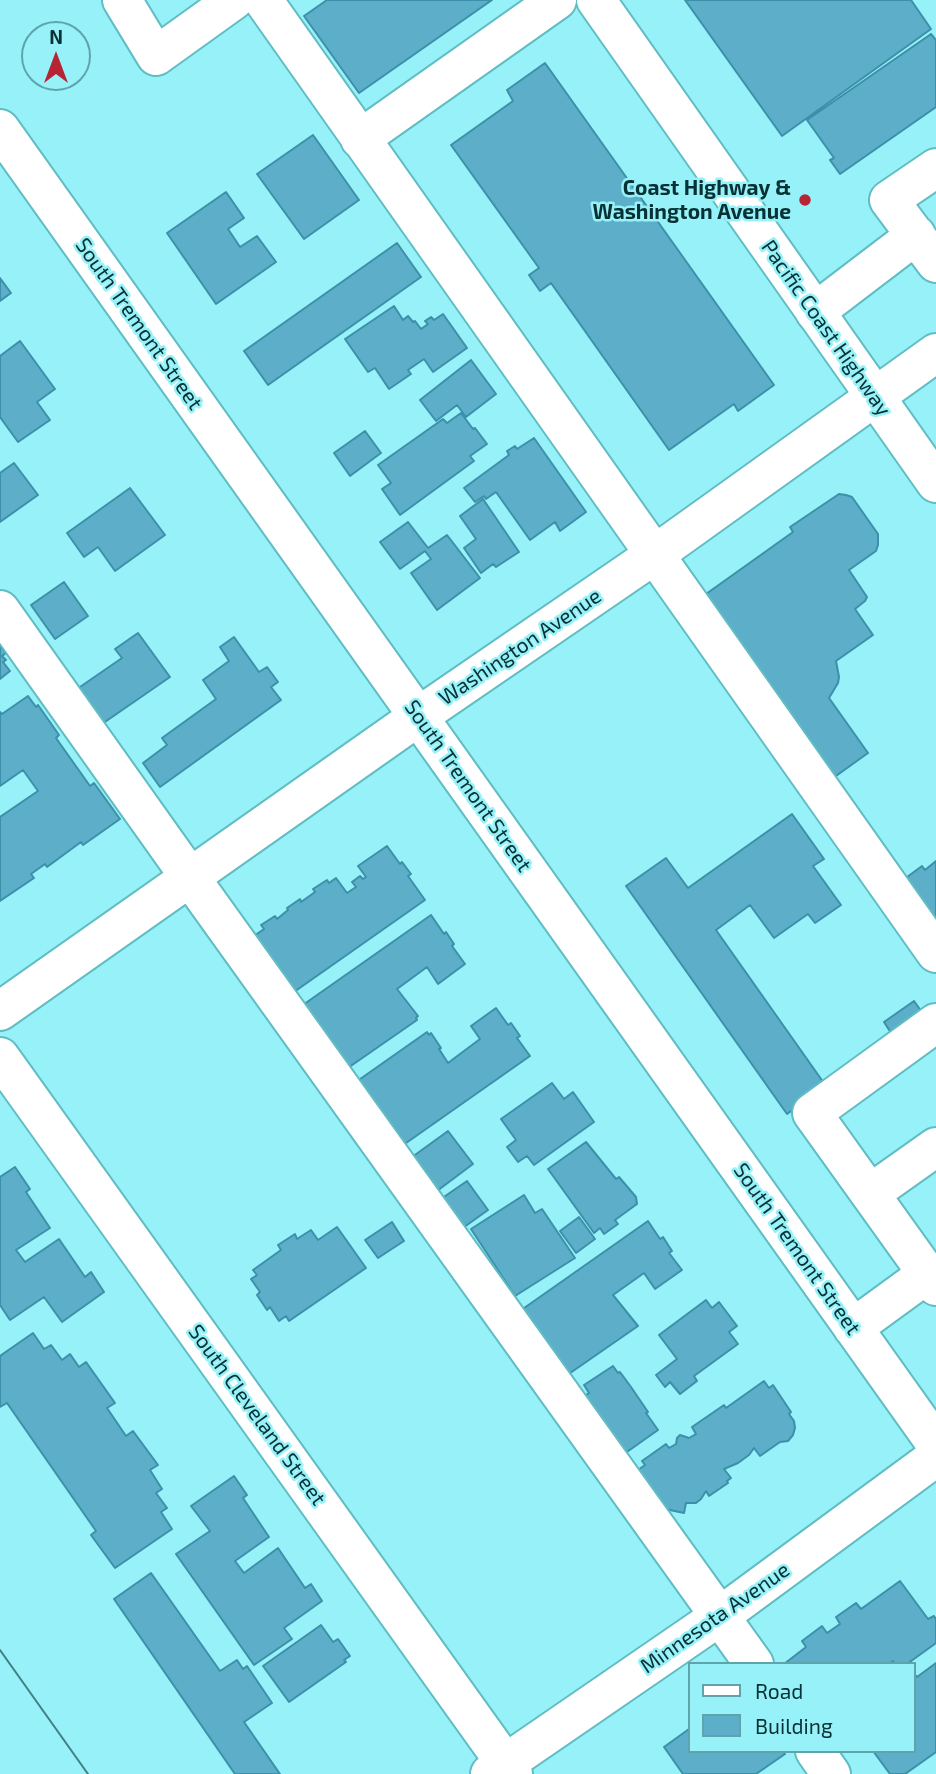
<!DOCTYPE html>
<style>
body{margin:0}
#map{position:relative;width:936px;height:1774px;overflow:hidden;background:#96f2f8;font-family:"Exo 2",sans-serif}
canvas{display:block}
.legend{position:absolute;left:688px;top:1662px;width:228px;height:91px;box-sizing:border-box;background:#96f2f8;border:2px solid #5da5aa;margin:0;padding:9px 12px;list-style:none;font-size:21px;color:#073134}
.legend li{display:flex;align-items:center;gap:14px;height:35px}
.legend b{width:35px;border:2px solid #5da5aa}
.north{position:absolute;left:21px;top:21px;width:70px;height:70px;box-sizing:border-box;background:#96f2f8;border:2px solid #5da5aa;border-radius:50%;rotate:0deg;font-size:19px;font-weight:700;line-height:28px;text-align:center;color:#073134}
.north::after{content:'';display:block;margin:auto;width:24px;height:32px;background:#b62435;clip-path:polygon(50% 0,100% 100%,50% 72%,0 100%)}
</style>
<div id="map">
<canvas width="936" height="1774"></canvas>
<ul class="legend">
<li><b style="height:9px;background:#fff"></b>Road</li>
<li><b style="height:19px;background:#5daec8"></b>Building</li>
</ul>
<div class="north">N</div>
</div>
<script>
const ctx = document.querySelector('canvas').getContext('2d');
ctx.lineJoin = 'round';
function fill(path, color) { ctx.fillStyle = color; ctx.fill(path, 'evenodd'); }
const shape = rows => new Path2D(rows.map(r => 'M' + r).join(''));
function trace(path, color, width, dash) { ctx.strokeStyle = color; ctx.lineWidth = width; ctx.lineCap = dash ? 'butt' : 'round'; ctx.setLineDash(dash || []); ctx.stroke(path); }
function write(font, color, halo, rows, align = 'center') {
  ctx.font = font + ' "Exo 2",sans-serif'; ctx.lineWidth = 5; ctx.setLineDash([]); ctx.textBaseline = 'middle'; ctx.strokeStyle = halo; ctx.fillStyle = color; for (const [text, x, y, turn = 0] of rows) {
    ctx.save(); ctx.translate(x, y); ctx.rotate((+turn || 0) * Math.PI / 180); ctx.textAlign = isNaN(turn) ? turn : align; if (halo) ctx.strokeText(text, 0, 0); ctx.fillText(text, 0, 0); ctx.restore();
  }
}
const building = shape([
 [327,0,492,0,359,93,304,16,327,0],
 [685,0,911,0,931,29,782,136,685,0],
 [931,34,936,40,936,107,840,174,830,160,834,158,807,120,931,34],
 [545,63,774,385,738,411,734,404,669,450,551,283,540,291,529,275,539,268,451,145,513,101,507,90,545,63],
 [313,135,359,200,304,239,257,174,313,135],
 [226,192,244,218,228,229,240,247,257,236,276,262,216,304,167,233,226,192],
 [397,243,421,277,268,385,244,351,397,243],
 [0,278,11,293,0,301,0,278],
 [394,306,403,320,408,316,413,322,415,321,421,329,428,324,425,321,431,317,434,320,443,314,467,348,433,372,424,359,408,370,411,374,389,389,375,368,368,372,345,339,394,306],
 [20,341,55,389,37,402,50,420,18,442,0,417,0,356,20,341],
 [471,360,496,394,466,417,457,405,436,421,420,400,471,360],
 [461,413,473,429,475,428,487,444,470,456,474,461,400,515,382,489,391,483,378,465,443,419,447,423,461,413],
 [365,431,381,453,350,476,334,453,365,431],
 [534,438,586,512,560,531,555,522,530,540,496,492,486,499,484,496,475,502,464,488,509,455,507,451,515,446,517,449,534,438],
 [14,463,38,495,0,522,0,473,14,463],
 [130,488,165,535,115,571,98,547,84,557,67,533,130,488],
 [839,494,846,495,852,497,878,534,878,545,876,551,849,570,867,597,865,601,855,609,873,635,836,661,839,677,838,683,829,698,868,753,829,781,699,599,793,532,790,527,839,494],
 [483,499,519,552,496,567,493,564,481,573,464,548,476,539,460,516,483,499],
 [408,522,428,548,447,535,480,578,437,610,411,573,431,559,425,551,400,569,380,542,408,522],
 [64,582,88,616,55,639,31,605,64,582],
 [138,633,170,677,102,724,77,689,122,658,115,649,138,633],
 [234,637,259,672,267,667,278,682,271,687,281,700,160,787,143,763,167,745,162,738,216,699,203,680,229,661,220,647,234,637],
 [0,645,6,653,2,656,6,660,3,662,10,671,0,679,0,645],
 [28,696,36,707,38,705,59,735,56,738,90,786,94,783,120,819,83,845,81,842,47,867,45,864,31,874,34,878,0,901,0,817,38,791,23,770,0,786,0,712,2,714,28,696],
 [792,814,824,859,813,866,841,905,815,923,808,914,774,938,750,905,716,930,826,1086,787,1114,626,886,666,858,688,888,792,814],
 [387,846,400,864,402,862,411,874,408,876,425,900,294,992,254,936,264,929,261,925,275,916,277,919,288,910,287,908,300,899,301,902,315,892,313,889,327,880,329,883,336,878,347,893,356,887,352,882,360,876,363,879,366,877,358,866,387,846],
 [936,861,936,921,899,883,922,866,925,870,936,861],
 [431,915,444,934,446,932,454,944,452,946,465,964,438,984,427,967,397,989,418,1016,416,1018,417,1020,345,1070,300,1007,431,915],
 [914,1001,924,1015,893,1036,884,1022,914,1001],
 [496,1008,508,1025,511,1023,520,1036,517,1038,530,1056,399,1148,353,1084,427,1032,429,1035,431,1033,441,1048,439,1049,448,1063,480,1039,471,1026,496,1008],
 [552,1083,564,1099,573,1092,594,1122,534,1165,527,1156,518,1162,507,1147,516,1140,501,1119,552,1083],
 [448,1131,473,1164,433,1194,408,1160,448,1131],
 [586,1142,616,1179,619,1177,636,1197,637,1204,615,1220,618,1224,604,1234,600,1228,594,1233,548,1169,586,1142],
 [15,1167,30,1189,26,1192,50,1228,16,1250,25,1262,59,1239,85,1277,91,1272,104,1292,62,1322,44,1297,10,1320,0,1305,0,1177,15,1167],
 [467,1181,488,1210,460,1230,438,1201,467,1181],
 [524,1195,535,1213,542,1209,575,1258,515,1296,471,1229,524,1195],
 [579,1217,595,1239,576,1253,560,1231,579,1217],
 [648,1221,660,1239,663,1237,672,1251,669,1253,682,1270,655,1289,644,1273,613,1295,638,1326,563,1378,517,1313,648,1221],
 [392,1222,404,1241,378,1258,365,1240,392,1222],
 [337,1227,366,1268,289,1321,286,1316,279,1321,270,1307,267,1310,257,1295,260,1292,251,1279,257,1275,253,1270,281,1250,278,1245,295,1234,297,1239,311,1230,318,1240,337,1227],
 [706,1300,712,1308,719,1302,737,1326,729,1332,738,1344,694,1376,697,1381,680,1394,670,1382,665,1387,656,1375,677,1359,659,1335,706,1300],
 [33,1333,44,1349,51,1345,62,1360,70,1354,79,1367,86,1362,115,1403,107,1408,126,1436,133,1431,158,1465,150,1470,162,1489,156,1493,167,1508,161,1512,172,1529,115,1568,91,1535,96,1531,7,1403,0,1407,0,1356,33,1333],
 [613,1366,618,1373,620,1372,631,1387,648,1412,646,1413,658,1430,624,1454,583,1397,589,1393,584,1385,613,1366],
 [764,1381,769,1388,773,1385,791,1412,789,1414,794,1421,795,1428,793,1435,788,1441,780,1442,760,1456,754,1448,749,1455,738,1463,724,1469,731,1478,727,1481,728,1483,709,1496,706,1491,701,1499,696,1503,686,1503,684,1513,665,1509,665,1506,661,1508,638,1470,645,1465,642,1461,666,1444,669,1448,676,1444,677,1438,680,1435,689,1438,696,1434,692,1427,724,1405,726,1408,764,1381],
 [234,1476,247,1495,243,1498,269,1537,235,1561,244,1573,278,1548,305,1588,311,1584,322,1601,284,1628,292,1639,254,1665,176,1554,210,1531,191,1506,234,1476],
 [151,1573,220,1671,237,1660,243,1669,247,1666,272,1703,244,1722,280,1774,235,1774,114,1599,151,1573],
 [900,1581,928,1619,934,1616,936,1619,936,1643,907,1664,895,1664,893,1661,889,1664,784,1664,806,1647,802,1641,822,1626,827,1633,840,1624,836,1617,856,1603,861,1609,900,1581],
 [321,1625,333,1642,338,1639,350,1656,344,1660,346,1662,289,1702,263,1666,321,1625],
 [936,1663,936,1752,905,1774,890,1774,873,1751,913,1751,913,1693,915,1692,913,1689,913,1673,917,1677,936,1663],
 [689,1729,689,1751,783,1751,785,1754,756,1774,683,1774,664,1747,689,1729]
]);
fill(building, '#5daec8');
trace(building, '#3d90a9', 2);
const minor = shape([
 [122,0,156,56,234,0],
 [263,0,936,953],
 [0,129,936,1444],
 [360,139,557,0],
 [936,168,889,200,936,263],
 [815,312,916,235],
 [0,610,189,876,754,1664],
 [0,1011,419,716,654,555,936,353],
 [936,1023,812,1113,936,1286],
 [0,1057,513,1774],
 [871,1193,936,1147],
 [853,1328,927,1274],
 [815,1751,831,1774],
 [490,1774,720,1616,936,1457]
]);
const major = shape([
 [596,0,936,483]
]);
trace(minor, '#61bdc3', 42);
trace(major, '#61bdc3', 42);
trace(minor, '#fff', 38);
trace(major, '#fff', 38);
trace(shape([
 [0,1650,88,1774]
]), '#428085', 2);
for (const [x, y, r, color] of [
 [805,200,7,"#b62435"]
]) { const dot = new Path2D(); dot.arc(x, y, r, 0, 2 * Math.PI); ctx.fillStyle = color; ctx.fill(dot); trace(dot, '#96f2f8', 2.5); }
write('bold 21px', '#073134', '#96f2f8', [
 ["Coast Highway &",791,188],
 ["Washington Avenue",791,212]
], 'right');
write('21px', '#073134', '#96f2f8', [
 ["South Tremont Street",139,324,55],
 ["Pacific Coast Highway",826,328,55],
 ["Washington Avenue",520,647,-34],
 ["South Tremont Street",468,786,55],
 ["South Tremont Street",797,1249,55],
 ["South Cleveland Street",257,1415,54],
 ["Minnesota Avenue",715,1618,-35]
]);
</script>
